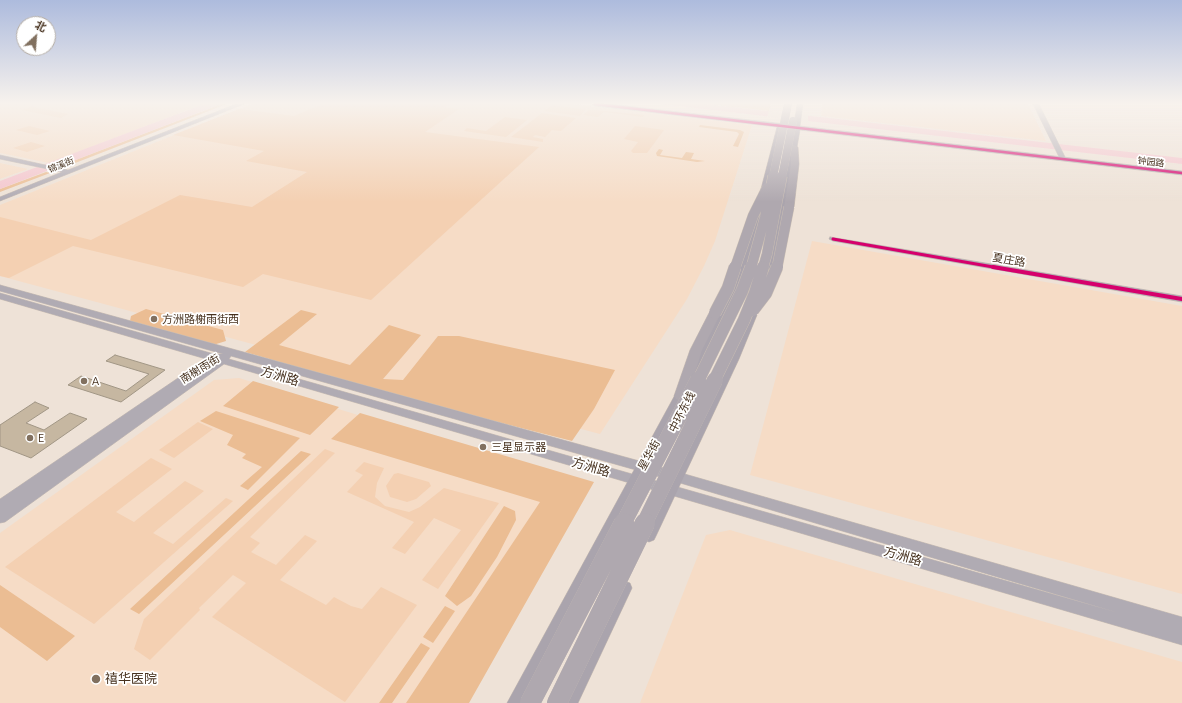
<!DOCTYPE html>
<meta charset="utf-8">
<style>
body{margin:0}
#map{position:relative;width:1182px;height:703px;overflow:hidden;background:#eee2d7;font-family:Ubuntu,"Noto Sans SC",sans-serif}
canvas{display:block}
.north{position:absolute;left:16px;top:16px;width:40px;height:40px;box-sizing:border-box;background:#fff;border:1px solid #b5ada5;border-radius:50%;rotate:26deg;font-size:11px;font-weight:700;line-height:16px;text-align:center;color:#47321f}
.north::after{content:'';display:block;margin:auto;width:14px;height:18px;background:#81705f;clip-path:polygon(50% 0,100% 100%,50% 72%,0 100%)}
</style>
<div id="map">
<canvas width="1182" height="703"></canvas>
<div class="north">北</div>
</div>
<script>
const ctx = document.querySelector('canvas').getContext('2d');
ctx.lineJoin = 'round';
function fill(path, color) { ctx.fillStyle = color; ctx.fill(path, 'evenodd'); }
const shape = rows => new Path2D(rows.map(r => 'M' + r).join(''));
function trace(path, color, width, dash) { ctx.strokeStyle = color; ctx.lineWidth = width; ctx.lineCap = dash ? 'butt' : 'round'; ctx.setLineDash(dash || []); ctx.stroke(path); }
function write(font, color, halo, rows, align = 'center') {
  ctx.font = font + ' Ubuntu,"Noto Sans SC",sans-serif'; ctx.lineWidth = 3.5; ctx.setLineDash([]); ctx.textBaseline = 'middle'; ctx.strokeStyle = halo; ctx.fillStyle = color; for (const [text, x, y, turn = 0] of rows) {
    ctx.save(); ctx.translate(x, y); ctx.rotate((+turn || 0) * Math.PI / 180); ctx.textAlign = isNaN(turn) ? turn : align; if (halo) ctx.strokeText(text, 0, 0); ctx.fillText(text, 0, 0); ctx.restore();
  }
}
fill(shape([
 [0,104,204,104,49,163,0,153],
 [251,104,573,104,752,125,715,241,704,266,687,299,600,434,540,418,501,411,0,276,0,205],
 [822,104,1028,104,1046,141,821,116],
 [0,163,28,169,0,179],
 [812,241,1182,306,1182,594,750,475],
 [239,378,573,482,428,703,0,703,0,533,214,380],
 [730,530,1182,662,1182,703,640,703,706,535]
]), '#f6dcc6');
fill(shape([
 [322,104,449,104,445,107,459,109,425,132,539,147,371,300,263,274,243,287,73,246,9,278,0,276,0,217,91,240,180,195,252,207,307,172,246,161,264,151,173,135,239,109,294,116],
 [706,104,771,104,769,111],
 [552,105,582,109,585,110,580,116,544,111],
 [32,106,38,108,68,114,61,118,22,110],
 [589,110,595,110,644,115,643,117,604,112,598,117,583,115],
 [542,113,576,118,561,131,552,130,545,137,535,135,533,137,543,139,543,142,511,137],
 [505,117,527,120,506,137,464,131,467,128,486,131],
 [29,126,50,131,37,135,16,130],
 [635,126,664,130,647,153,633,153,631,151,638,142,624,139],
 [31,142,45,146,27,152,13,148],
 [198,422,213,429,174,458,159,450],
 [325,449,335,453,250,537,260,543,251,552,276,565,305,535,317,541,280,580,326,605,334,597,351,606,362,609,381,587,417,605,345,702,212,617,246,583,233,575,199,608,200,610,150,660,134,649,144,619],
 [151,458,172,469,116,512,134,522,185,481,204,491,153,533,173,544,226,498,233,501,94,624,5,567],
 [364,462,384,468,377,483,375,497,385,506,409,512,420,507,444,488,499,503,438,589,422,580,461,530,434,518,405,554,392,548,414,522,347,492,363,475,355,471],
 [398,473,429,482,431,486,416,499,407,502,390,497,386,486,394,474]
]), '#f4d0b2');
fill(shape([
 [221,104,227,104,70,165,60,166],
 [700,125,740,130,744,132,738,147,733,146,739,134,737,132,699,127],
 [659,149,663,150,660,155,682,158,686,152,694,153,691,159,705,161,697,162,657,156,656,153],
 [46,172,50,173,0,192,0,189],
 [146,309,223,330,226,341,213,345,130,321,131,316],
 [301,310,317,314,279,345,350,365,389,325,421,335,383,379,403,380,438,336,459,336,615,370,594,409,572,441,396,396,245,352],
 [253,381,339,407,310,435,223,406],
 [216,411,300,438,248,490,240,486,262,467,242,458,246,454,227,445,233,435,200,421],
 [360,413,594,482,469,703,406,703,540,502,331,439],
 [301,451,311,454,139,614,130,609],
 [504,506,515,511,516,520,497,557,471,596,457,606,445,596],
 [0,585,75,636,47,661,0,627],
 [445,606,455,611,433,643,423,637],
 [421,643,430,648,392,703,379,703]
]), '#ebbd93');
fill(shape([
 [204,104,221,104,0,189,0,181],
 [660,104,706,104,1182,158,1182,164]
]), '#f4c5cd');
fill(shape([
 [769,111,808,115,808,120,809,122,767,117]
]), '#eee2d7');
const building = shape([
 [115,355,165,370,121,402,68,385,81,376,126,391,149,374,106,361,115,355],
 [35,402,49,408,26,423,44,430,70,413,87,419,31,458,0,446,0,425,35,402]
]);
fill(building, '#c6b7a1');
trace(building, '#a19685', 1);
const secondary = shape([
 [236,104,244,104,0,201,0,197,62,172,0,159,0,155,68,170,236,104],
 [1033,104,1039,104,1066,159,1065,160,1060,159,1033,104],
 [830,237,1182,296,1182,302,833,241,829,239,830,237],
 [0,285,643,462,1182,617,1182,645,224,364,5,522,0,523,0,499,206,359,0,299,0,293,214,354,223,354,0,291,0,285],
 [231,356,643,472,1119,613,229,359,231,356]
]);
const primary = shape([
 [592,104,610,104,794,125,797,104,803,104,800,126,1182,171,1182,175,800,130,775,271,769,282,766,283,761,280,765,271,793,129,783,128,762,216,748,266,727,315,699,373,697,376,693,377,689,376,687,373,717,315,738,266,754,216,777,127,595,106,592,104],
 [752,312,757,315,739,359,656,536,654,540,649,542,644,540,642,536,727,359,747,315,752,312],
 [682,389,686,390,688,393,526,703,507,703,676,393,678,390,682,389],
 [624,581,630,583,632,588,578,703,560,703,618,583,624,581]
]);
const highway = shape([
 [791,145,794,145,798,147,799,164,794,207,789,210,784,207,791,164,791,145],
 [715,309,719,310,721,313,702,350,688,396,686,399,681,401,676,399,674,396,690,350,709,313,711,310,715,309]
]);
trace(secondary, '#cbbfb4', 1);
trace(primary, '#cbbfb4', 1);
trace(highway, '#cbbfb4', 1);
fill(secondary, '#b0abb3');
fill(primary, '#aaa4ad');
fill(highway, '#afa8af');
const highwayBridgeFar4 = shape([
 [773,177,788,104],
 [782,177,793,121]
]);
const highwayBridgeFar3 = shape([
 [735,268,753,216,767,188],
 [751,268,765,217,773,176],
 [763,268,767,254,782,176],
 [777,268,789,207]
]);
const highwayBridgeFar2 = shape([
 [753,310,766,293,777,267],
 [715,313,728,288,735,267],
 [698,381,742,291,751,267],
 [714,381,744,320,755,293,763,267]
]);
const highwayBridgeFar1 = shape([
 [623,524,698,380],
 [644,524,715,380]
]);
const highwayBridge = shape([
 [530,703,624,523],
 [557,703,645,523]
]);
trace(highwayBridgeFar4, '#cbbfb4', 8, []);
trace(highwayBridgeFar3, '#cbbfb4', 11, []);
trace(highwayBridgeFar2, '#cbbfb4', 13, []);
trace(highwayBridgeFar1, '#cbbfb4', 16, []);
trace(highwayBridge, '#cbbfb4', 20, []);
trace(highwayBridgeFar4, '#afa8af', 8);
trace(highwayBridgeFar3, '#afa8af', 10);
trace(highwayBridgeFar2, '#afa8af', 12);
trace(highwayBridgeFar1, '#afa8af', 16);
trace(highwayBridge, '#afa8af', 20);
trace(shape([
 [595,104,1182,173]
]), '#d6006c', 2.5);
trace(shape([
 [833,239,999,268]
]), '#d6006c', 3);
trace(shape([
 [993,267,1182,299]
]), '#d6006c', 4);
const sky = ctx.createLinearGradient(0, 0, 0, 202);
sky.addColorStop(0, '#adbbdd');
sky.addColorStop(0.51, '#f7f2ed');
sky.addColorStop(1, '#f7f2ed00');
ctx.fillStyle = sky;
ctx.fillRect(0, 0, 1182, 202);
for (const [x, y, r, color] of [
 [154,319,4,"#81705f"],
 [84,381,4,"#81705f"],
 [30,438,4,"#81705f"],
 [483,447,4,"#81705f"],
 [96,679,5,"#81705f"]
]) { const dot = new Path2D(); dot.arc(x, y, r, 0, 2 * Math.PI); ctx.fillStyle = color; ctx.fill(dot); trace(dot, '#fff', 1.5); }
write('9px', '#47321f', '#fff', [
 ["钟园路",1151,162,7],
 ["锦溪街",61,165,-22]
]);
write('11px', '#47321f', '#fff', [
 ["夏庄路",1009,260,10],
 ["南榭雨街",200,369,-32],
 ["中环东线",682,412,-63],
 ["星华街",649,455,-61]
]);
write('11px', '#47321f', '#fff', [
 ["方洲路榭雨街西",162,319],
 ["A",92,381],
 ["E",38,438],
 ["三星显示器",491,447]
], 'left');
write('13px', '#47321f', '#fff', [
 ["方洲路",280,376,16],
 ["方洲路",591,467,16],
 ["方洲路",903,556,16]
]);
write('13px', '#47321f', '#fff', [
 ["禧华医院",105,679]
], 'left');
</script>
